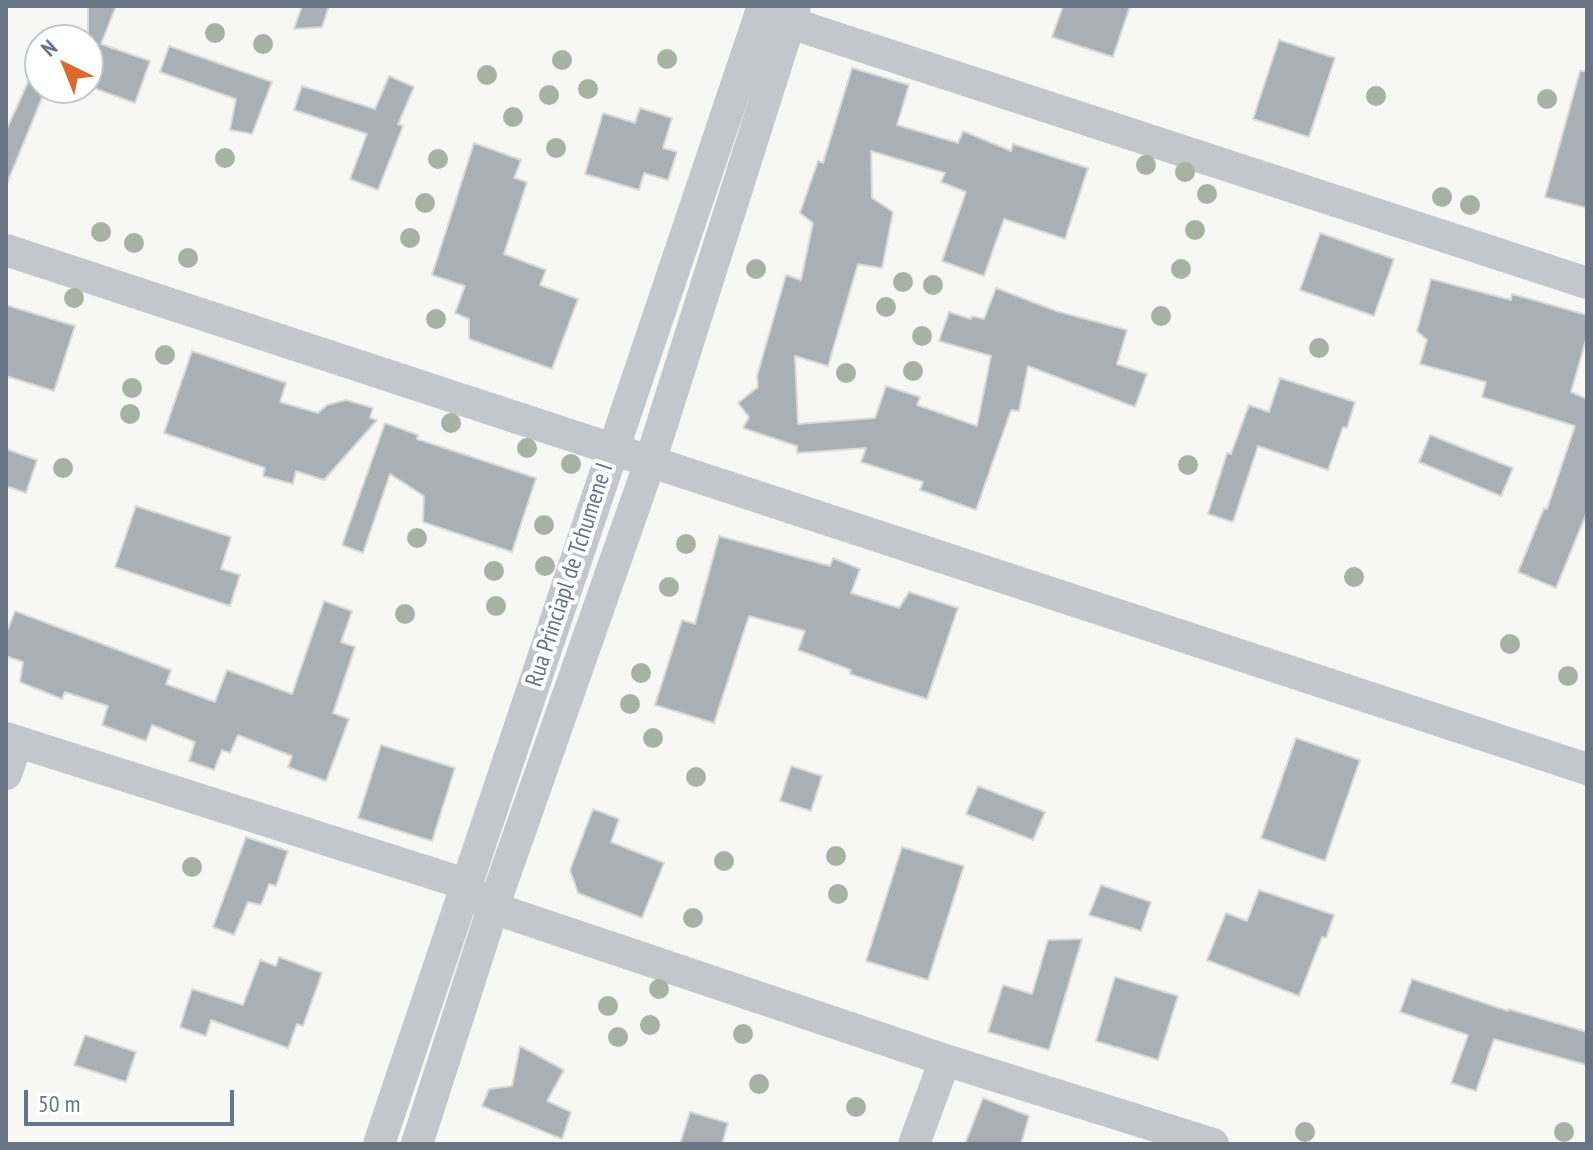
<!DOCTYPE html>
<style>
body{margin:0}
#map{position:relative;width:1593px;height:1150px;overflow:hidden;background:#f7f7f5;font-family:"PT Sans Narrow",sans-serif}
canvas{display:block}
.frame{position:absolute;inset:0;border:8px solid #687584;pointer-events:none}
.north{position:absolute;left:24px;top:24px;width:80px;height:80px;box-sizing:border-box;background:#fff;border:2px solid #c3c8ce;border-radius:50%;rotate:317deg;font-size:22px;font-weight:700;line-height:32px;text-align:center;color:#687584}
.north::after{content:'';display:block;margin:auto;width:28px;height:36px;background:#dc6830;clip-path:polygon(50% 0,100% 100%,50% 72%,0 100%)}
.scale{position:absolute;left:24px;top:1090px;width:210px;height:36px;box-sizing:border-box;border:4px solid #687584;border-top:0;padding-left:10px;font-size:24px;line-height:28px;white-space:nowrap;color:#687584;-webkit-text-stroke:6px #fff;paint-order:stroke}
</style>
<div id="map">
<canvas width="1593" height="1150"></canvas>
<div class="frame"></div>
<div class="north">N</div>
<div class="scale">50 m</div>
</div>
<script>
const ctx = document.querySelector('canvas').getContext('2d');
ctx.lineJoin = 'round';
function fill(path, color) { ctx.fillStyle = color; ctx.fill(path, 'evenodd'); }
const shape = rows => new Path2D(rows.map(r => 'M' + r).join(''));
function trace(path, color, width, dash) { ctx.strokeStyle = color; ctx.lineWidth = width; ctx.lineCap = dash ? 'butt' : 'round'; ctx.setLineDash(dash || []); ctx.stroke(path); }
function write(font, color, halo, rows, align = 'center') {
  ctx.font = font + ' "PT Sans Narrow",sans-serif'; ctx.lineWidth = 8; ctx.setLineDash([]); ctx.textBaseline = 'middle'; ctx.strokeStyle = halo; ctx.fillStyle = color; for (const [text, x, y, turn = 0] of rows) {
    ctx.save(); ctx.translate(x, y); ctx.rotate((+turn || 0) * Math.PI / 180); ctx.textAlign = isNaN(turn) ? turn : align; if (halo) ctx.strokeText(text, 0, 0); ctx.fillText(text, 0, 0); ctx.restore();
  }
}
const building = shape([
 [88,6,116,6,101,44,150,61,135,103,88,86,88,6],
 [302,6,329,6,322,27,294,29,302,6],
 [1063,6,1130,6,1113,57,1052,37,1063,6],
 [1279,40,1335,58,1309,137,1253,119,1279,40],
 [169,46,272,82,252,134,230,130,236,99,160,72,169,46],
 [852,68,909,85,897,125,958,143,963,131,1011,151,1013,144,1088,168,1065,239,1004,219,984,276,942,261,966,192,941,182,945,173,871,151,872,198,893,212,882,268,858,264,828,366,795,356,798,424,875,418,886,386,920,397,917,405,977,426,991,356,939,341,949,312,971,319,972,316,984,319,996,288,1056,311,1127,330,1117,364,1147,374,1135,407,1028,366,1019,411,1011,410,976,510,920,490,923,482,861,462,866,448,797,453,797,446,743,428,749,417,738,403,758,387,757,376,786,275,801,280,813,223,800,213,818,161,823,163,852,68],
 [33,71,40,74,40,88,46,88,6,186,6,131,33,71],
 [1580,71,1587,71,1587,208,1545,197,1580,71],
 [389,76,414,87,398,124,403,126,378,190,350,179,367,134,294,110,302,86,375,109,389,76],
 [640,108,672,118,663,148,677,152,668,180,644,173,639,190,585,174,603,113,635,123,640,108],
 [474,143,521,160,514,178,527,182,504,254,546,270,540,285,578,299,552,369,469,339,469,319,455,313,465,286,432,275,474,143],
 [1320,233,1394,259,1374,316,1300,290,1320,233],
 [1431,279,1511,300,1512,294,1587,315,1587,336,1571,392,1587,399,1587,512,1556,588,1518,572,1544,508,1547,509,1575,426,1482,397,1486,382,1420,364,1427,340,1417,331,1431,279],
 [6,305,75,326,54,391,6,376,6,305],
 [192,351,286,383,280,402,318,413,327,405,346,400,373,408,370,418,377,420,324,480,296,471,293,484,263,476,265,468,164,433,192,351],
 [1280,378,1355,402,1347,428,1343,427,1328,470,1258,446,1233,522,1208,514,1227,453,1231,454,1249,405,1269,412,1280,378],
 [385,423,418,435,417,439,536,478,512,552,423,522,424,496,390,474,363,553,342,545,385,423],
 [1430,435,1513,468,1501,496,1419,462,1430,435],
 [6,449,37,460,26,493,6,486,6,449],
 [136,506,231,537,221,569,240,575,230,606,115,567,136,506],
 [719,536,830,566,833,558,860,569,851,593,899,608,909,592,958,608,927,699,850,674,851,670,798,650,805,631,749,616,714,723,655,705,682,620,695,624,719,536],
 [324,601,352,611,341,642,355,647,333,713,349,719,326,781,288,767,292,756,238,735,230,753,222,750,214,770,189,761,195,742,152,725,146,741,102,725,108,706,65,692,62,699,20,682,23,662,6,656,6,634,15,611,171,670,166,684,215,702,227,670,292,694,324,601],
 [1296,738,1360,760,1325,861,1261,838,1296,738],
 [381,745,455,768,432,841,358,818,381,745],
 [791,766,822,776,811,811,780,801,791,766],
 [978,786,1045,812,1033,840,966,814,978,786],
 [593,809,619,819,611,842,664,863,642,918,578,893,570,870,593,809],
 [246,837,288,851,276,886,269,884,261,905,248,902,234,935,213,927,246,837],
 [902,847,964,866,928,980,866,961,902,847],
 [1101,885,1151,902,1141,931,1089,915,1101,885],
 [1259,890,1334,915,1326,938,1322,937,1299,996,1207,960,1226,913,1247,921,1259,890],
 [1082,939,1049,1050,988,1032,1003,985,1032,994,1048,940,1082,939],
 [279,957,322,973,303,1026,297,1024,288,1048,211,1020,206,1036,180,1027,192,989,243,1005,260,960,276,966,279,957],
 [1115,977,1178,996,1158,1060,1096,1041,1115,977],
 [1412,979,1508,1011,1508,1009,1587,1032,1587,1065,1494,1039,1476,1091,1451,1083,1468,1035,1400,1012,1412,979],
 [85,1035,136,1052,126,1082,74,1065,85,1035],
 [520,1046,564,1070,547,1101,571,1112,562,1139,482,1106,489,1089,512,1086,520,1046],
 [983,1098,1029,1116,1021,1144,965,1144,983,1098],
 [690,1112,728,1123,722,1144,680,1144,690,1112]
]);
fill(building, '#a8afb5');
trace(building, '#d9d9d7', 2);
trace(shape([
 [769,16,1587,283],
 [6,250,1587,769],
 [6,738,453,880,493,908,945,1060,1213,1144],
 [6,774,17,742],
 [379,1144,763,6],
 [417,1144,493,908,650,462,795,6],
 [914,1144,945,1060]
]), '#c3c6ca', 32);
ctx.fillStyle = '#a7b1a4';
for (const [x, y] of [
 [215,33],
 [263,44],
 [667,59],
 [562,60],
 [487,75],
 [588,89],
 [549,95],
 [1376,96],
 [1547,99],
 [513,117],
 [556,148],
 [225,158],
 [438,159],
 [1146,165],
 [1185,172],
 [1207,194],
 [1442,197],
 [425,203],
 [1470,205],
 [1195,230],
 [101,232],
 [410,238],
 [134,243],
 [188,258],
 [756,269],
 [1181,269],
 [903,282],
 [933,285],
 [74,298],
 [886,307],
 [1161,316],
 [436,319],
 [922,336],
 [1319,348],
 [165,355],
 [913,371],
 [846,373],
 [132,388],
 [130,414],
 [451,423],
 [527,448],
 [571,464],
 [1188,465],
 [63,468],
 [544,525],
 [417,538],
 [686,544],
 [545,566],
 [494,571],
 [1354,577],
 [669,587],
 [496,606],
 [405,614],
 [1510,644],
 [641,673],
 [1568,676],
 [630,704],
 [653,738],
 [696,777],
 [836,856],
 [724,861],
 [192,867],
 [838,894],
 [693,918],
 [659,989],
 [608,1006],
 [650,1025],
 [743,1034],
 [618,1037],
 [759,1084],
 [856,1107],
 [1305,1132],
 [1564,1132]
]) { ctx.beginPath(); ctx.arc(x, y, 10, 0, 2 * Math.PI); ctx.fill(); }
write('24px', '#687584', '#fff', [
 ["Rua Princiapl de Tchumene I",570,575,-72]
]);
</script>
